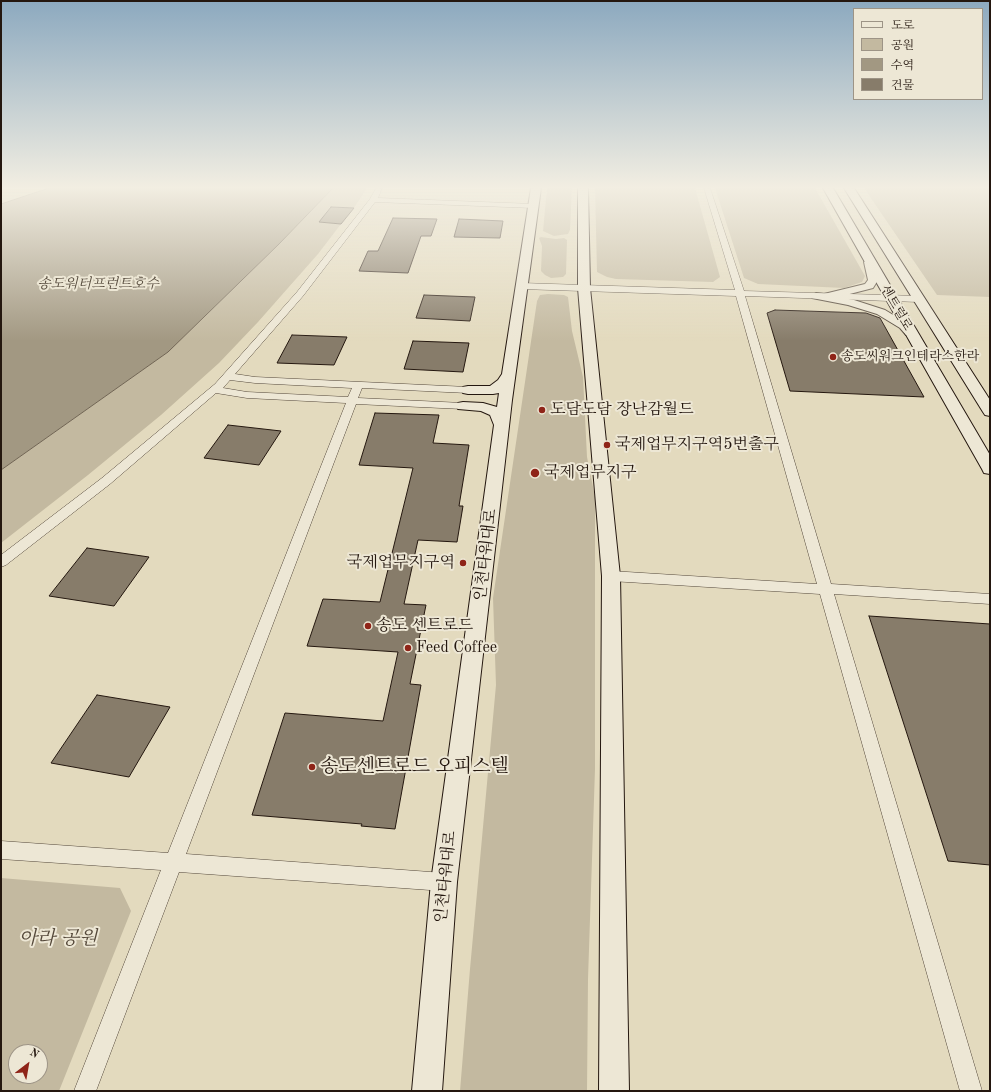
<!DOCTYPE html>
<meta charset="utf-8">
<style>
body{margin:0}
#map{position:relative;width:991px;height:1092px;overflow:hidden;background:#e3dabe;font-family:"Old Standard TT","Noto Serif KR",serif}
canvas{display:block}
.frame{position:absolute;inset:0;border:2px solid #24170f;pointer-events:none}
.legend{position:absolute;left:853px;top:8px;width:130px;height:92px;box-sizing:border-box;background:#ede7d5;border:1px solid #9d9486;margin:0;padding:5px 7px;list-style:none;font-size:12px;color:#24170f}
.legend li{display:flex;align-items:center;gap:8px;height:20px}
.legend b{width:20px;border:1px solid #9d9486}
.north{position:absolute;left:8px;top:1044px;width:40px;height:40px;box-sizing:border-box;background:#ede7d5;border:1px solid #9d9486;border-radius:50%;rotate:31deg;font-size:11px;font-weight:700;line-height:16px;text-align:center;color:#24170f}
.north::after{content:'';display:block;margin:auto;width:14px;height:18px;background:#8f2418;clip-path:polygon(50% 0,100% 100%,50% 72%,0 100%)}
</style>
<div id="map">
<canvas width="991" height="1092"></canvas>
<div class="frame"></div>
<ul class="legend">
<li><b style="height:5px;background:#ede7d5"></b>도로</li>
<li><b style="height:11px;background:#c3b9a0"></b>공원</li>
<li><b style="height:11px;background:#a29882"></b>수역</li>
<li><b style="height:11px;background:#877c6a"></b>건물</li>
</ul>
<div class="north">N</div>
</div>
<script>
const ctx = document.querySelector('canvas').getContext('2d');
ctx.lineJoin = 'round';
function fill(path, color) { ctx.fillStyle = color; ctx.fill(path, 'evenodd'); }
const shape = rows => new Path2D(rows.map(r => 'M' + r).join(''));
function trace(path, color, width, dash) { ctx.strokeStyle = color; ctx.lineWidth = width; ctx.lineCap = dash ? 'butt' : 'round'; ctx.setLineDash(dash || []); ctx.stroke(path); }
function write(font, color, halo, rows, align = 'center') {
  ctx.font = font + ' "Old Standard TT","Noto Serif KR",serif'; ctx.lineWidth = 4; ctx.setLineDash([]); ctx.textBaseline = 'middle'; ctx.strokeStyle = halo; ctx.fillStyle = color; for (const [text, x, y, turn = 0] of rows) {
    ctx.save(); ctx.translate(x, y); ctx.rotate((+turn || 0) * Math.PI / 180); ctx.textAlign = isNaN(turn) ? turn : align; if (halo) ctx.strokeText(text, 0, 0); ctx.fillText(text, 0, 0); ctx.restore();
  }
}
fill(shape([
 [333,188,367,188,354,208,330,207,319,222,341,224,318,254,258,322,219,363,161,415,88,475,1,543,1,470,168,352,279,244],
 [547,188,572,188,570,230,568,234,554,236,543,231],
 [595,188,695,188,720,277,713,282,616,279,607,277,597,272],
 [715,188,815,188,865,276,862,282,844,288,758,284,744,278],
 [864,188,990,188,990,297,937,295],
 [541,237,556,239,564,238,567,240,566,274,563,277,551,278,545,275,541,271,542,246,539,238],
 [548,294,564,295,568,297,572,331,583,377,587,457,595,497,595,769,588,979,587,1091,460,1091,470,969,496,685,493,598,537,301,540,295],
 [1,878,120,888,131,911,59,1091,1,1091],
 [16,1052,40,1052,40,1076,16,1076]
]), '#c3b9a0');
const water = shape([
 [49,188,333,188,279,244,168,352,1,470,1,204,49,188]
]);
fill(water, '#a29882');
trace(water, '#706454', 1);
const building = shape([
 [331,207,354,208,341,224,319,222,331,207],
 [393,218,437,219,431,236,421,236,408,273,359,271,368,251,378,251,393,218],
 [459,219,503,221,500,238,454,237,459,219],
 [424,295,475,297,470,321,416,318,424,295],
 [775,310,866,313,880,318,924,397,790,391,767,313,775,310],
 [292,335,347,337,334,365,277,363,292,335],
 [413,341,469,343,463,372,404,369,413,341],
 [375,413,439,415,433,443,469,445,459,506,463,506,457,542,418,540,404,604,426,605,410,684,421,685,395,829,361,826,362,824,252,815,285,713,383,721,398,652,307,646,323,599,380,602,413,468,359,465,375,413],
 [228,425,281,431,259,465,204,458,228,425],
 [87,548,149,557,114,606,49,596,87,548],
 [869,616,990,624,990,865,948,861,869,616],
 [97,695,170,707,129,777,51,763,97,695]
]);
fill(building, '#877c6a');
trace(building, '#24170f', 1);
const minor = shape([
 [376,188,382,188,378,198,534,204,538,206,534,208,375,202,303,296,235,374,255,377,468,387,473,390,468,393,362,388,358,398,463,403,468,406,463,409,356,404,186,854,444,873,451,876,453,882,451,888,444,891,179,872,96,1091,74,1091,161,870,1,859,1,841,168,853,346,403,247,398,216,393,110,484,6,565,1,567,1,555,102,478,215,384,297,292,370,199,376,188],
 [230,380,255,383,352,388,348,397,247,392,223,388,230,380],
 [704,188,710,188,744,291,919,296,923,299,919,302,745,296,831,584,990,594,990,604,834,594,982,1091,960,1091,820,594,611,581,606,579,604,576,606,573,611,571,817,584,736,296,521,289,517,286,521,283,735,290,704,188]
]);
const tertiary = shape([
 [869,259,874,262,878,280,873,288,838,297,854,300,885,310,908,324,916,333,914,335,906,335,900,328,877,314,848,305,812,298,811,296,816,293,824,294,865,284,868,280,864,262,869,259]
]);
const secondary = shape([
 [531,188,541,188,512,400,457,882,442,1091,412,1091,431,882,494,425,490,415,481,411,458,409,456,406,458,403,463,402,483,403,497,407,499,393,493,394,468,394,463,393,461,390,463,387,468,386,490,386,498,380,502,374,531,188],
 [578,188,588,188,590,288,620,576,629,1091,599,1091,602,576,578,288,578,188],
 [823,188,833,188,990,455,990,474,984,473,982,469,823,188],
 [844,188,854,188,990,400,990,416,985,415,983,412,844,188]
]);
trace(minor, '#54483b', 1);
trace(tertiary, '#54483b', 2);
trace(secondary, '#24170f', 2);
fill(minor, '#ede7d5');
fill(tertiary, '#ede7d5');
fill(secondary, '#ede7d5');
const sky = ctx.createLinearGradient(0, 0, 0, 341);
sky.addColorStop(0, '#8ca9bf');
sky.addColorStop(0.55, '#f2eee2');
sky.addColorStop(1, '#f2eee200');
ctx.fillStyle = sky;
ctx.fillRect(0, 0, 991, 341);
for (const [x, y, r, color] of [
 [833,357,4,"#8f2418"],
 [542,410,4,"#8f2418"],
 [607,445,4,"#8f2418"],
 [535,473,5,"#8f2418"],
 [463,563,4,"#8f2418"],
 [368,626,4,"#8f2418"],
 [408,648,4,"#8f2418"],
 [312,767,4,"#8f2418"]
]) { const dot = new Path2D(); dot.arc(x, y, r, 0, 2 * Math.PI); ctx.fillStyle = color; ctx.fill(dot); trace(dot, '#ede7d5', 1.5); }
write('13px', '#24170f', '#ede7d5', [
 ["센트럴로",896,308,60]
]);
write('13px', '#24170f', '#ede7d5', [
 ["송도씨워크인테라스한라",841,357]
], 'left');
write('italic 14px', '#564b3d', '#ede7d5', [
 ["송도워터프런트호수",98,284]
]);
write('16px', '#24170f', '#ede7d5', [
 ["도담도담 장난감월드",550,410],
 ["국제업무지구역5번출구",615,445],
 ["국제업무지구",544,473],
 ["국제업무지구역",455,563,"right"],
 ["송도 센트로드",376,626],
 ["Feed Coffee",416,648]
], 'left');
write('16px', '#24170f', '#ede7d5', [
 ["인천타워대로",486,555,-83],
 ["인천타워대로",446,877,-84]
]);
write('19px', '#24170f', '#ede7d5', [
 ["송도센트로드 오피스텔",320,767]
], 'left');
write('italic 19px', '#54483a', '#ede7d5', [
 ["아라 공원",58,939]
]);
</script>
